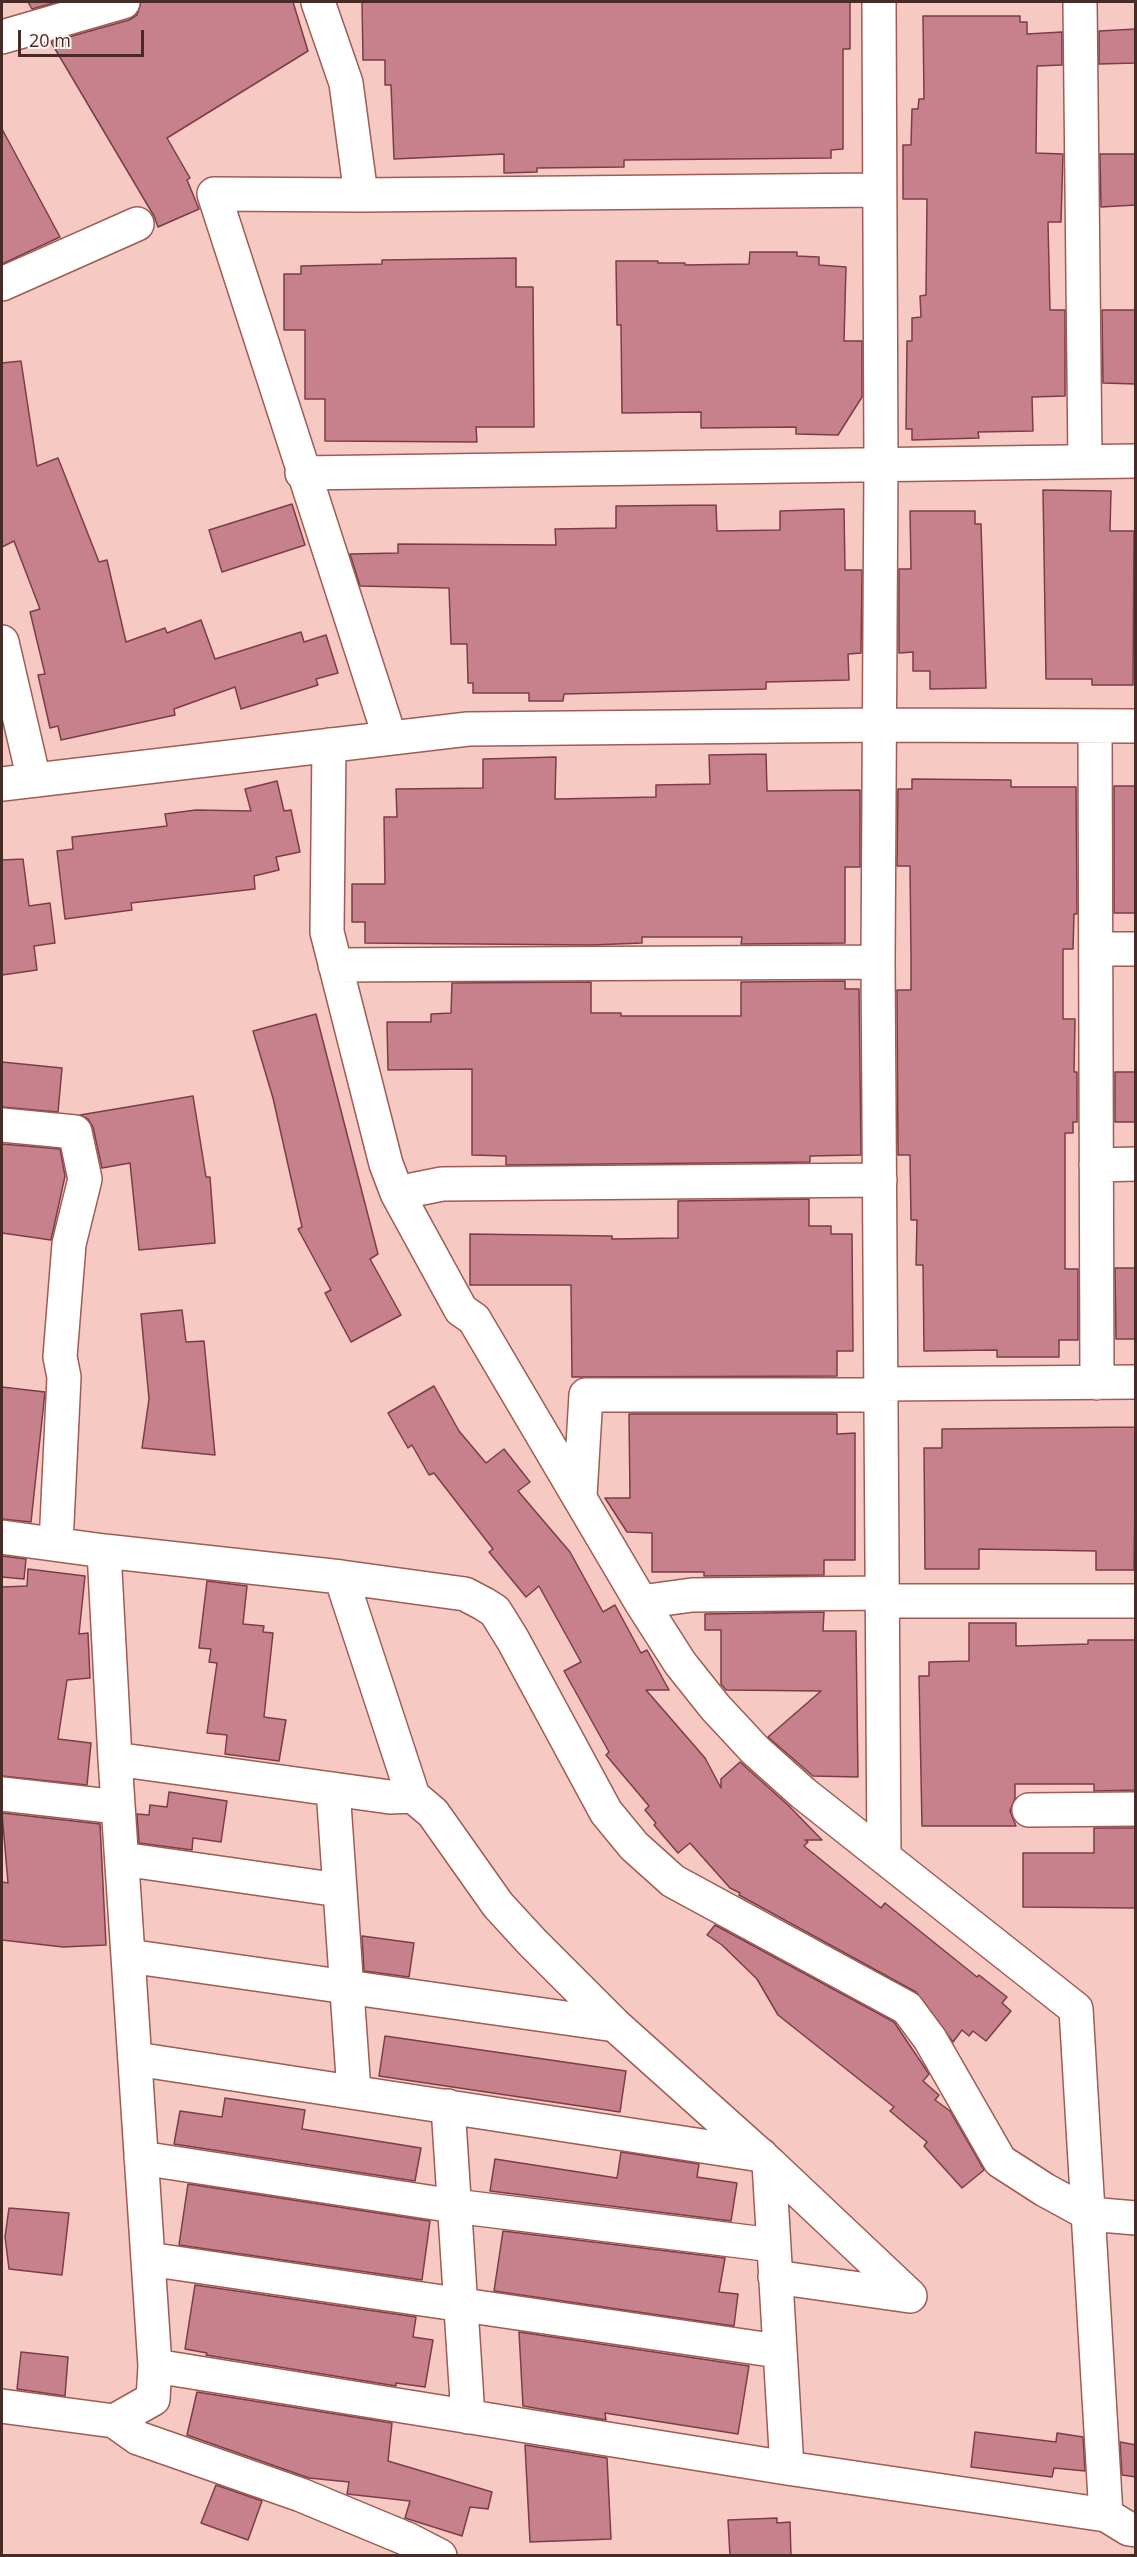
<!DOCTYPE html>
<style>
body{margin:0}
#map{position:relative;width:1137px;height:2557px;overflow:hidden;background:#f6cac2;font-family:"Open Sans",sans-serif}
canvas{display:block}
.frame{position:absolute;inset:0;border:3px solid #482b27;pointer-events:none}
.scale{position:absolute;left:18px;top:30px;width:126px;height:27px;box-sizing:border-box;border:3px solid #482b27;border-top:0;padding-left:8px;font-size:18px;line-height:21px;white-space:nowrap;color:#482b27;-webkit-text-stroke:4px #fdf5f4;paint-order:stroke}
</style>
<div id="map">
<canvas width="1137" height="2557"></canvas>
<div class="frame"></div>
<div class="scale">20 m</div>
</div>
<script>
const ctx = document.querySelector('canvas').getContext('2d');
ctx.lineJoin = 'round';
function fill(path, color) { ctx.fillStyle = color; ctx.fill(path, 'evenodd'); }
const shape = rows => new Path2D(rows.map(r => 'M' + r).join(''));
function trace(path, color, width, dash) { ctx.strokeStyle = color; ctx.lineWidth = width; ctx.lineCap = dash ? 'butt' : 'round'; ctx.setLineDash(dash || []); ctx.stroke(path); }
const building = shape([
 [28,2,57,2,32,9,28,2],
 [141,2,293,2,308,51,167,138,190,178,187,180,199,209,158,227,154,216,51,42,129,20,137,15,141,2],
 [362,2,850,2,850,49,843,49,843,149,831,150,831,158,624,160,624,167,537,168,537,172,504,173,504,154,394,159,391,85,385,85,385,60,363,60,362,2],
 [923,16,1020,16,1020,22,1027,22,1027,34,1062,32,1062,65,1037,66,1036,153,1063,154,1061,222,1048,222,1050,310,1065,310,1065,396,1032,397,1033,431,978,432,979,438,912,440,912,429,906,429,907,341,912,341,912,318,921,317,920,296,926,295,927,199,903,199,903,145,911,145,912,109,918,109,919,99,924,99,923,16],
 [1136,29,1136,63,1099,64,1099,31,1136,29],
 [2,129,60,237,2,264,2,129],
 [1100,154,1136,154,1136,205,1101,207,1100,154],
 [750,252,797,252,797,256,819,257,819,265,846,267,844,341,862,341,862,397,838,435,796,434,796,427,701,428,701,412,622,413,621,325,617,325,616,261,658,261,658,263,685,263,685,265,749,264,750,252],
 [516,258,516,287,533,287,534,427,476,427,477,442,325,441,325,399,305,399,305,330,284,330,284,274,301,274,301,266,382,264,382,260,516,258],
 [1102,310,1136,310,1136,384,1103,383,1102,310],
 [21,361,37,466,58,458,99,562,107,560,126,642,165,628,167,633,201,620,215,659,301,632,304,642,326,635,338,673,316,679,318,685,241,709,235,687,174,709,175,715,61,740,58,726,50,728,38,675,45,674,30,612,40,609,14,541,2,547,2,363,21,361],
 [1043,490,1111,491,1110,531,1134,531,1133,685,1092,685,1092,679,1046,679,1043,490],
 [292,504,305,545,222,572,209,530,292,504],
 [716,505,717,531,780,530,780,511,844,509,845,570,862,570,861,653,848,654,849,680,766,682,766,689,564,694,563,701,529,701,529,693,473,693,473,683,468,683,467,644,451,644,449,588,360,586,350,554,398,553,398,544,556,545,555,529,616,528,616,506,716,505],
 [910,511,975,511,975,524,981,524,986,688,930,689,930,671,913,671,913,652,899,653,899,569,911,569,910,511],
 [766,754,767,791,860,790,860,867,845,867,845,943,741,944,742,937,642,937,642,943,591,945,365,943,365,922,352,922,352,884,385,884,384,817,397,817,396,789,483,788,483,759,556,757,555,799,656,797,656,785,710,784,709,755,766,754],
 [912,779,1011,780,1011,787,1076,787,1077,914,1074,914,1073,949,1063,949,1063,1019,1075,1019,1074,1072,1077,1072,1077,1122,1073,1122,1073,1133,1065,1133,1065,1269,1078,1269,1078,1340,1059,1340,1059,1357,997,1357,997,1350,924,1351,923,1265,916,1265,917,1220,911,1220,910,1155,898,1155,897,990,911,990,911,956,910,866,897,866,898,789,912,789,912,779],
 [277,781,284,811,291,810,300,852,276,857,279,870,254,876,255,889,131,903,132,910,65,919,57,851,73,849,72,837,167,826,165,814,196,810,251,811,245,789,277,781],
 [1114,786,1136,786,1136,913,1114,913,1114,786],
 [23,859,29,906,50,903,55,943,34,946,37,970,2,975,2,860,23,859],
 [845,981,845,989,859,989,861,1155,810,1156,810,1162,506,1165,506,1156,472,1155,472,1069,388,1070,387,1022,431,1022,431,1014,451,1013,452,983,591,982,591,1013,621,1013,621,1016,741,1016,741,982,845,981],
 [316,1014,378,1254,370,1259,401,1315,351,1342,325,1293,331,1290,298,1229,302,1227,273,1098,253,1031,316,1014],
 [2,1062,62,1068,58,1112,2,1107,2,1062],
 [1115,1072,1136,1072,1136,1122,1115,1122,1115,1072],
 [193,1096,206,1177,210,1177,215,1243,139,1250,130,1163,102,1168,93,1127,88,1119,80,1115,193,1096],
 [2,1144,60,1149,65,1176,51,1240,2,1233,2,1144],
 [809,1199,809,1226,831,1226,831,1234,852,1234,853,1351,837,1351,837,1376,572,1377,571,1285,470,1285,470,1234,612,1236,612,1239,678,1238,678,1201,809,1199],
 [1115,1268,1136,1268,1136,1339,1116,1339,1115,1268],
 [182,1310,186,1342,204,1341,215,1455,142,1448,149,1399,141,1314,182,1310],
 [434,1386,459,1431,486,1463,504,1449,530,1482,518,1491,570,1552,603,1612,615,1605,641,1653,647,1650,669,1690,646,1690,705,1758,721,1788,721,1779,740,1762,789,1806,822,1840,805,1840,808,1842,804,1846,881,1908,885,1903,977,1977,979,1975,1007,1997,1002,2003,1011,2011,986,2041,973,2031,969,2036,962,2030,953,2042,916,1992,739,1895,740,1893,730,1888,690,1843,678,1853,654,1825,656,1823,645,1810,649,1806,606,1755,609,1752,564,1671,581,1662,539,1586,526,1597,489,1552,493,1549,434,1473,429,1475,412,1445,408,1448,388,1413,434,1386],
 [2,1387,45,1392,31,1522,2,1519,2,1387],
 [629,1414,837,1414,837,1434,855,1433,855,1560,824,1560,824,1575,704,1576,704,1572,652,1572,652,1533,627,1532,605,1498,630,1498,629,1414],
 [1136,1427,1134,1570,1096,1570,1096,1551,979,1549,979,1569,925,1569,924,1448,942,1448,942,1429,1136,1427],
 [2,1556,26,1559,24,1579,2,1577,2,1556],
 [28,1569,85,1576,79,1634,88,1633,90,1678,67,1680,58,1739,91,1743,87,1785,2,1776,2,1587,27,1586,28,1569],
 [207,1581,247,1586,243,1624,264,1626,263,1632,273,1633,264,1717,286,1720,279,1761,225,1754,227,1735,207,1733,217,1663,209,1662,211,1649,199,1648,207,1581],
 [824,1612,823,1631,856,1631,858,1777,813,1776,768,1737,821,1691,726,1690,721,1684,721,1630,705,1630,705,1614,824,1612],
 [969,1623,1016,1623,1016,1646,1088,1644,1088,1640,1136,1640,1136,1790,1094,1791,1094,1784,1015,1784,1015,1798,1010,1811,1016,1826,922,1826,919,1676,929,1676,929,1662,969,1661,969,1623],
 [169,1792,227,1801,221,1842,193,1838,192,1850,139,1843,137,1814,149,1815,150,1805,167,1807,169,1792],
 [2,1813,100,1824,106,1945,63,1947,2,1940,2,1882,8,1883,2,1813],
 [1094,1828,1136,1828,1136,1908,1023,1907,1023,1853,1094,1853,1094,1828],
 [715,1925,894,2022,929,2074,923,2081,939,2095,935,2100,950,2111,984,2170,962,2188,924,2146,927,2142,890,2111,894,2107,778,2015,757,1979,722,1945,707,1935,715,1925],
 [362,1936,414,1943,409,1977,364,1971,362,1936],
 [385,2036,626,2071,620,2112,379,2076,385,2036],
 [225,2098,305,2110,302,2129,421,2148,415,2181,174,2144,180,2111,222,2117,225,2098],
 [621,2152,699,2164,697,2177,737,2183,731,2221,490,2191,495,2159,617,2178,621,2152],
 [188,2184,430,2221,422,2280,179,2245,188,2184],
 [9,2208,69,2213,62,2275,9,2269,5,2237,9,2208],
 [503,2231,725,2258,719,2292,738,2294,734,2326,494,2291,503,2231],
 [195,2285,416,2317,413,2337,433,2340,425,2387,396,2383,396,2386,206,2355,207,2353,185,2349,195,2285],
 [519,2332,749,2366,738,2434,605,2413,606,2420,523,2406,519,2332],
 [21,2352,68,2357,65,2396,17,2389,21,2352],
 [197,2392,392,2423,388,2461,492,2492,488,2509,470,2507,462,2536,405,2518,410,2501,347,2494,349,2482,309,2478,187,2435,197,2392],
 [975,2432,1056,2442,1057,2433,1083,2437,1085,2471,1054,2468,1052,2477,971,2467,975,2432],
 [1120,2442,1136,2445,1136,2477,1122,2475,1120,2442],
 [525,2445,607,2458,611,2539,530,2542,525,2445],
 [216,2485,262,2501,248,2540,201,2523,216,2485],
 [777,2518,777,2523,790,2522,791,2556,730,2556,728,2520,777,2518]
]);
fill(building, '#c6818c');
trace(building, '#7b3d49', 1.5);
const minor = shape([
 [318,2,346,83,361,195,214,194,390,738],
 [879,2,881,463,878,962,884,1856],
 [1080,2,1085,461],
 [2,37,123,2],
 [361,195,878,190],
 [2,284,137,224],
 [302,473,1136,461],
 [2,642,34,780],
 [1095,726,1097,1383],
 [329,745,327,932,386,1164,397,1193,461,1310,474,1319,641,1602,680,1663,715,1707,755,1750,803,1793,1076,2009,1106,2515],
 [2,784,468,729,879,725,1136,726],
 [1097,949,1136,949],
 [335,965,878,962],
 [2,1125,75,1132,85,1179,69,1244,60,1357,64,1377,56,1544],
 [1096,1165,1136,1164],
 [397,1193,442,1184,880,1180],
 [881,1384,1136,1382],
 [580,1496,586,1395,881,1395],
 [2,1537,104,1551,115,1759,155,2366,153,2399,114,2421],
 [104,1551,341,1577,465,1594,484,1604,495,1611,513,1640,606,1812,634,1846,673,1881,907,2008,930,2039,1000,2161,1045,2190,1089,2214,1136,2218],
 [341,1577,413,1796,433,1813,498,1905,532,1942,615,2025,769,2163,787,2468],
 [882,1601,1136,1601],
 [641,1602,692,1595,882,1593],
 [115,1759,390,1797,413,1796],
 [333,1789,354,2092],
 [2,1794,118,1807],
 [1029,1810,1136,1809],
 [122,1859,339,1890],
 [128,1956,615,2025],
 [136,2059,761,2155],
 [448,2106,468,2417],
 [141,2158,454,2206,773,2245],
 [769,2163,910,2296,775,2277],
 [148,2259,778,2351],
 [155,2366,787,2468,1106,2515,1129,2529,1136,2530],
 [2,2406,114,2421,138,2438,301,2495,407,2539,440,2556]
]);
trace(minor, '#9d5d53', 36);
trace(minor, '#fff', 33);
</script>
